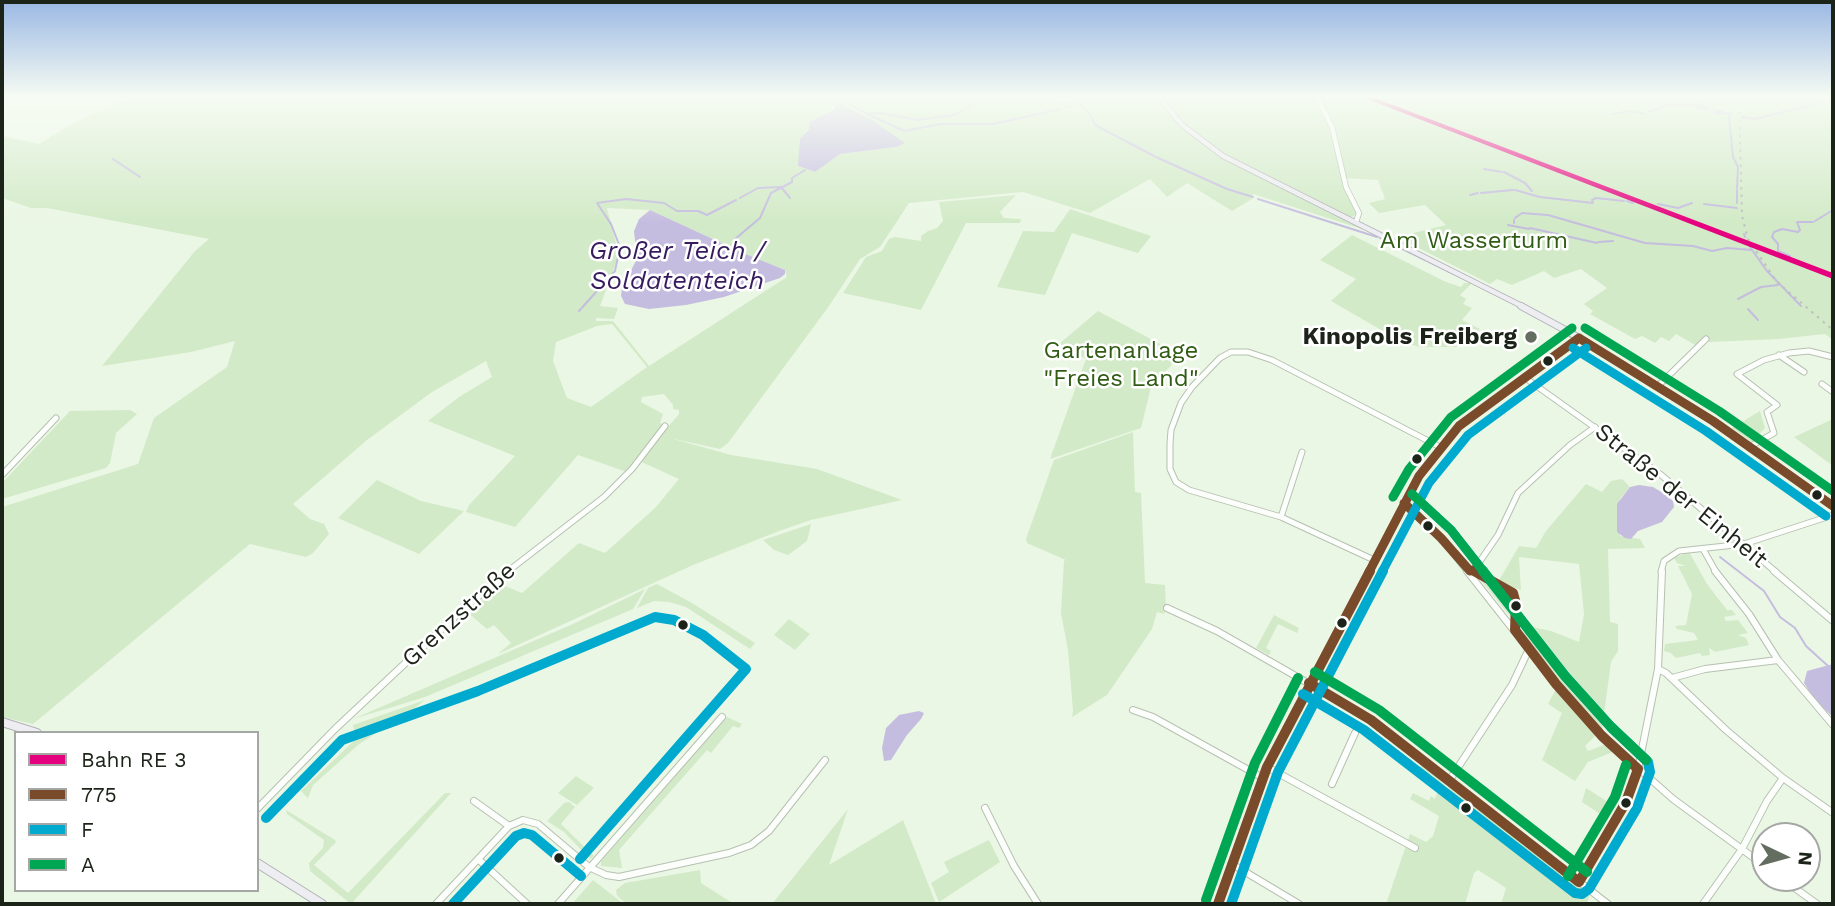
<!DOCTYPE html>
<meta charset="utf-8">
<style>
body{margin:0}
#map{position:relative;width:1835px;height:906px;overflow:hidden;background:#ebf7e5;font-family:"Work Sans",sans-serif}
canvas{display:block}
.frame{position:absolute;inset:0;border:4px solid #1c2419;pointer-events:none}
.legend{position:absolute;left:14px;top:731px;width:245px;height:161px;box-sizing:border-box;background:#fff;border:2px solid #a4a7a3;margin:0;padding:9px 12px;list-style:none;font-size:21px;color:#1c2419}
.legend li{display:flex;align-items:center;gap:14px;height:35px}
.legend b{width:35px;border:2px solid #a4a7a3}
.north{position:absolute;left:1751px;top:822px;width:70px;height:70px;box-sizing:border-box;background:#fff;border:2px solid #a4a7a3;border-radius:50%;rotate:95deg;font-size:19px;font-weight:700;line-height:28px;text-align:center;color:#1c2419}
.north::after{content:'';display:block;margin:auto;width:24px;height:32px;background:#646e60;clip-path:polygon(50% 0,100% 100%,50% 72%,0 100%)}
</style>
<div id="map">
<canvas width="1835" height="906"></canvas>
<div class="frame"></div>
<ul class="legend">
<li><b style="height:9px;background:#e5007d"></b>Bahn RE 3</li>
<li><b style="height:9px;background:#7a4b2a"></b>775</li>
<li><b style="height:9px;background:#00a9ce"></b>F</li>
<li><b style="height:9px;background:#00a651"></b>A</li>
</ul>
<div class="north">N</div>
</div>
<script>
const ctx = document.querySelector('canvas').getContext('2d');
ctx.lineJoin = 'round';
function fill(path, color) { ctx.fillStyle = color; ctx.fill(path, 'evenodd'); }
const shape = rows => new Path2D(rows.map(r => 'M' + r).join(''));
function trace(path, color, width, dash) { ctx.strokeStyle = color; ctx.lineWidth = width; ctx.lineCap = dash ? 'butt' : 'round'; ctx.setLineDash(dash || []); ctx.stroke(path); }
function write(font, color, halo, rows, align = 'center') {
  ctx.font = font + ' "Work Sans",sans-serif'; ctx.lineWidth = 5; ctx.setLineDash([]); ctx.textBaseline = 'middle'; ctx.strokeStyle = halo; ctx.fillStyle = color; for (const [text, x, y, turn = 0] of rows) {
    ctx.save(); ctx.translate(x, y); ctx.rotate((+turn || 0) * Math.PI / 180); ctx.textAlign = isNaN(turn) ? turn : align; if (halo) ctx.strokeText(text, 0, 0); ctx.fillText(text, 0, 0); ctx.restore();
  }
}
fill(shape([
 [134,97,1050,97,1052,101,1065,103,1072,100,1070,97,1156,97,1182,128,1218,156,1368,231,1253,194,1252,199,1232,211,1187,183,1167,197,1150,179,1090,213,1023,192,909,203,880,247,860,259,829,306,728,443,720,449,670,438,731,455,817,469,902,500,811,520,779,531,693,565,498,654,511,643,494,625,487,629,466,611,498,583,522,593,579,543,605,553,656,507,679,479,635,459,627,472,578,455,515,527,466,512,469,505,515,456,428,421,459,397,492,377,486,361,432,392,367,440,293,504,310,519,324,524,329,534,313,553,306,557,250,544,33,724,2,717,2,507,138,464,154,418,227,367,235,341,191,352,102,366,195,251,209,239,47,208,31,208,2,198,2,136,39,144,80,119],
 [838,103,870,119,896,147,840,154,815,172,798,166,805,132],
 [607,208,650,210,743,253,785,270,787,277,649,366,613,321,596,321,596,318,614,319,618,308,600,306,619,255],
 [612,324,647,367,591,407,567,398,553,361,556,342,597,326],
 [664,394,673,405,673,409,679,410,679,414,668,427,660,423,663,414,641,402,642,397],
 [1162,97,1364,97,1833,277,1833,340,1825,334,1778,339,1710,342,1703,340,1697,346,1676,334,1669,341,1661,337,1655,343,1642,336,1635,339,1590,314,1593,311,1584,304,1607,288,1581,269,1554,278,1544,271,1512,285,1497,279,1490,284,1397,237,1446,225,1425,205,1379,213,1369,203,1385,199,1378,180,1342,178,1345,190,1356,213,1354,216,1350,217,1223,153,1186,125],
 [1371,97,1833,97,1833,273,1610,188],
 [1016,195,1000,212,1004,218,1021,219,1020,223,966,223,921,310,843,293,866,257,882,251,889,239,895,237,921,241,921,236,928,231,937,228,943,221,939,202],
 [1070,209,1151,236,1138,253,1072,233,1045,295,997,287,1023,231,1054,232],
 [1352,235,1446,282,1461,287,1464,283,1472,283,1460,295,1466,299,1463,304,1472,308,1462,320,1480,329,1456,347,1420,347,1402,342,1331,301,1356,279,1320,260],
 [1098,311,1181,355,1151,387,1141,428,1050,459,1086,359,1059,344],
 [130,410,137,414,116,433,110,463,106,468,2,499,2,483,70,411],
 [1760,411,1765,428,1759,434,1763,437,1752,442,1732,428],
 [1833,419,1833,466,1794,437],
 [1133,432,1135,492,1141,493,1145,583,1165,585,1166,609,1164,614,1157,612,1152,629,1107,695,1072,717,1073,711,1068,650,1061,613,1064,560,1068,561,1027,543,1026,539,1054,460],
 [1622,479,1630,487,1620,499,1620,536,1640,539,1645,548,1608,549,1610,622,1618,624,1618,651,1611,662,1602,729,1566,692,1525,636,1523,629,1523,625,1551,631,1579,642,1584,614,1579,564,1519,557,1521,590,1498,582,1519,546,1536,548,1546,531,1586,484,1602,492,1611,481],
 [377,480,421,501,464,511,419,554,338,518],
 [811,524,807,541,788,555,774,550,763,540],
 [1689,552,1707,584,1727,610,1732,610,1736,615,1724,617,1726,621,1738,620,1748,633,1738,635,1746,638,1749,645,1715,652,1709,648,1710,655,1702,656,1700,653,1676,658,1671,653,1664,651,1665,644,1698,640,1694,633,1677,629,1675,626,1686,625,1692,594,1678,566,1685,566,1677,563,1674,558],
 [1481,577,1511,594,1514,621,1479,578],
 [657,584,692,603,755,643,750,649,686,607,669,602,654,601,637,608,648,588],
 [645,589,633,609,425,697,353,719,573,624],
 [1274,615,1299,628,1297,633,1278,624,1266,648,1271,651,1269,655,1256,648],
 [789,619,810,634,795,650,774,635],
 [1556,689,1597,734,1585,746,1588,751,1607,744,1615,751,1588,762,1575,781,1542,760,1562,713,1548,704],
 [425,700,401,719,400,717,358,745,313,785,308,798,301,791,356,739,353,725],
 [727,717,742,724,739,728,733,726,711,753,707,750,619,850,622,868,601,866,601,861],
 [1420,761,1448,788,1450,785,1590,893,1587,904,1501,904,1506,888,1478,870,1474,873,1465,904,1386,904,1410,834,1426,842,1433,836,1439,816,1410,799,1413,793,1429,801,1431,796,1435,799,1440,785,1433,781,1434,777,1419,769,1421,765,1417,762],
 [576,776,594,788,577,805,558,793],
 [1586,788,1611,804,1613,809,1600,832,1593,827,1600,814,1582,802],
 [445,793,451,793,351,904,310,871,309,863,323,848,324,840,287,814,286,810,335,840,336,842,314,865,348,893],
 [569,802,575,807,561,824,594,856,590,859,564,832,547,821,564,803],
 [848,809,829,865,903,820,936,904,772,904],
 [989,840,1000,862,939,902,931,883,949,872,944,862],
 [700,870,701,883,734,904,627,904,617,896,616,890,625,883],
 [593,880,620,901,624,904,572,904]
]), '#d2eac7');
fill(shape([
 [838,103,870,119,905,143,896,147,840,154,815,172,798,166,800,139,809,129,810,122,833,110],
 [650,210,743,253,785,270,785,274,780,278,724,297,686,305,649,309,625,304,621,296,622,287,637,259,634,231,639,219],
 [1639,485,1653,487,1663,493,1673,501,1674,507,1662,522,1638,531,1631,539,1625,538,1617,532,1617,504,1630,487],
 [1833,664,1833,717,1815,700,1804,683,1807,671],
 [919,711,924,713,921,719,907,735,891,760,884,761,882,748,886,728,899,715]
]), '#c5bddf');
trace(shape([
 [1685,97,1708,108],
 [836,98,833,98,836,103],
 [839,98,867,114,880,113,918,120,954,115,986,97],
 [1080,104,1091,115,1095,125,1154,156],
 [1696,106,1707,110],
 [1065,107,1077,104],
 [1714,110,1723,112],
 [1649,112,1667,105,1697,105],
 [1715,113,1731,114,1729,117,1733,157,1738,167,1737,188],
 [867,114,904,131,941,124,993,124,1061,109],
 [1613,114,1630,111,1645,114],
 [1742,117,1755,119,1833,100],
 [1156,157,1227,189,1253,197],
 [113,159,140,177],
 [1484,169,1502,172],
 [1504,172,1525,183,1532,191],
 [1515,190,1540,197,1593,203,1592,200,1596,198,1624,201],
 [1737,190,1737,203],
 [1481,193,1513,190],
 [1470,195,1478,193],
 [740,198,758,188,781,187,790,198],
 [1258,199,1377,237],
 [1627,201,1633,203],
 [1658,204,1678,208,1692,203],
 [1704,204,1737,208],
 [1548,215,1645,243,1693,246,1712,251,1727,248,1752,250],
 [1515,218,1522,213,1547,215],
 [1514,220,1514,223],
 [1815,221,1833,210],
 [1508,225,1529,229],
 [1530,228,1597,243],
 [1744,234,1745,237],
 [1380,238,1458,276],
 [735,239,760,218,771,193,792,182,792,178,805,170],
 [1598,242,1613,241],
 [1750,247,1767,271,1801,306],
 [1790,256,1778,251,1778,244,1772,237,1774,232,1782,229,1798,232,1800,230,1797,222,1813,222],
 [1738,299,1761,287,1778,285],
 [1748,309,1758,320],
 [579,311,615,271,620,247,611,224,597,203,626,199,664,203,677,211,698,211,707,215,736,200],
 [1720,557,1764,591,1780,617,1795,628,1806,646,1828,666]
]), '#c5bddf', 2);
const minorFar2 = shape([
 [1317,97,1332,127,1346,187,1359,213,1356,222]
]);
const minorFar1 = shape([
 [1779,355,1804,372],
 [1524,377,1660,474,1776,572],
 [1822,384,1833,392],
 [1658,386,1706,339],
 [1751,446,1774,433,1767,412,1777,405,1737,374,1764,360,1789,353,1809,351,1833,357],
 [2,475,56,418],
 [1404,503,1441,538,1468,572],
 [1281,517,1302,452],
 [1703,549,1716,572],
 [1374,560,1281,517,1189,490,1176,482,1170,469,1170,444,1171,430,1181,403,1192,387,1220,358,1231,352,1248,352,1272,360,1440,447],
 [1470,571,1476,567,1498,535,1518,493,1570,445,1595,427],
 [507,572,604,497,632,469,665,426],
 [1369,572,1419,476,1459,426,1579,338],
 [1661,572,1664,561,1679,551,1744,544,1833,515]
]);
const minor = shape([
 [1467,571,1556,684,1602,736,1673,799,1765,866],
 [1715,571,1749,614,1778,660,1833,725],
 [1774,571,1833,621],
 [1167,608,1217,631,1362,714,1608,904],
 [1658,669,1666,673,1726,730,1783,778,1833,813],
 [1672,678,1705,669,1778,660],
 [1133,710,1153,717,1263,778],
 [1267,767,1415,848],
 [1449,781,1512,685,1529,649],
 [1332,784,1355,733],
 [474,801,509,826],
 [985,808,1014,866,1038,904],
 [257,809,335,729,462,610,509,571],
 [478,859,527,904],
 [1232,864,1299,904],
 [1781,878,1817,904],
 [1579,882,1626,802,1638,769,1658,669,1662,571],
 [436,904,509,826,523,820,538,824,589,867,606,875,619,877,729,853,751,845,769,831,825,760],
 [558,904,722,717],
 [1218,904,1267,767,1370,571],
 [1703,904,1742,849,1767,801,1783,778]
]);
const majorFar2 = shape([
 [1159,97,1182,125,1223,156,1524,307]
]);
const majorFar1 = shape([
 [1521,306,1569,332,1713,421,1833,506]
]);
const major = shape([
 [2,722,37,733],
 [257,863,322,904]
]);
trace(minorFar2, '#b7c0b2', 6);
trace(minorFar1, '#b7c0b2', 7);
trace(minor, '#b7c0b2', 8);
trace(majorFar2, '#b1b2b8', 6);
trace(majorFar1, '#b1b2b8', 8);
trace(major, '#b1b2b8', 10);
trace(minorFar2, '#fcfefb', 4.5);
trace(minorFar1, '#fcfefb', 5);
trace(minor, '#fcfefb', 6);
trace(majorFar2, '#eeedf2', 4.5);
trace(majorFar1, '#eeedf2', 6);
trace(major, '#eeedf2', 8);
trace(shape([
 [1739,97,1742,216,1748,239,1777,282,1833,330]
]), '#bec1bd', 2, [2.5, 5]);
trace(shape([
 [1579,338,1713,421,1833,506],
 [1404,503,1441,538,1470,571],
 [1473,570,1477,572],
 [1369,572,1419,476,1459,426,1579,338]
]), '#7a4b2a', 9);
trace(shape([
 [1474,571,1513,593,1516,604,1515,630],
 [1515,630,1556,684,1602,736,1638,769],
 [1309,683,1371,720,1579,882],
 [1579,882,1626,802,1638,769],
 [1218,904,1267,767,1370,571]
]), '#7a4b2a', 10);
trace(shape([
 [1573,348,1706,431,1826,516],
 [1412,494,1451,530,1484,572],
 [1382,572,1429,483,1468,435,1586,348]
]), '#00a9ce', 9);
trace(shape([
 [1303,694,1364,730,1575,893,1582,894,1589,889,1637,808,1650,772,1648,762,1611,727,1565,676,1483,571],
 [266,818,342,740,478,691,655,617,674,620,703,635,746,669,580,859],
 [453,904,516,836,524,833,532,835,581,876],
 [1231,904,1278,772,1383,571]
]), '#00a9ce', 10);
trace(shape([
 [1585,328,1719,411,1833,491],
 [1412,494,1451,530,1484,572],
 [1393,497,1409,469,1451,417,1572,328]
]), '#00a651', 9);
trace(shape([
 [1483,571,1565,676,1611,727,1646,760],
 [1315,672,1379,710,1587,872],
 [1568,876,1615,797,1626,765],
 [1206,900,1255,763,1298,678]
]), '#00a651', 10);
fill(shape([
 [1362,97,1372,97,1833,273,1833,279,1362,97]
]), '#e5007d');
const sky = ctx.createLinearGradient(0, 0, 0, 224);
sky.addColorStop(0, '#9ab8e4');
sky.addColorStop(0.43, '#f6fbf3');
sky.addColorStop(1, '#f6fbf300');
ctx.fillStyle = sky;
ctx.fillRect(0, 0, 1835, 224);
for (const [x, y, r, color] of [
 [1531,337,7,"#646e60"],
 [1548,361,6,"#1c2419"],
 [1417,459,6,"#1c2419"],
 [1817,495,6,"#1c2419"],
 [1428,526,6,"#1c2419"],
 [1516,606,6,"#1c2419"],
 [1342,623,6,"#1c2419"],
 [683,625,6,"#1c2419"],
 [1626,803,6,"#1c2419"],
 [1466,808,6,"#1c2419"],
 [559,858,6,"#1c2419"]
]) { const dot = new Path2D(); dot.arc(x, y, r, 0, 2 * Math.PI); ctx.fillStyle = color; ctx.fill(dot); trace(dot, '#fff', 2.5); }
write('24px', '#305c14', '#fff', [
 ["Am Wasserturm",1474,241],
 ["Gartenanlage",1121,351],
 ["\"Freies Land\"",1121,379]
]);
write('bold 24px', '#1c2419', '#fff', [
 ["Kinopolis Freiberg",1517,337]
], 'right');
write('24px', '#1c2419', '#fff', [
 ["Straße der Einheit",1681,496,39],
 ["Grenzstraße",459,615,-42]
]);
write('italic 26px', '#361b5e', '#fff', [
 ["Großer Teich /",677,251],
 ["Soldatenteich",677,281]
]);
</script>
